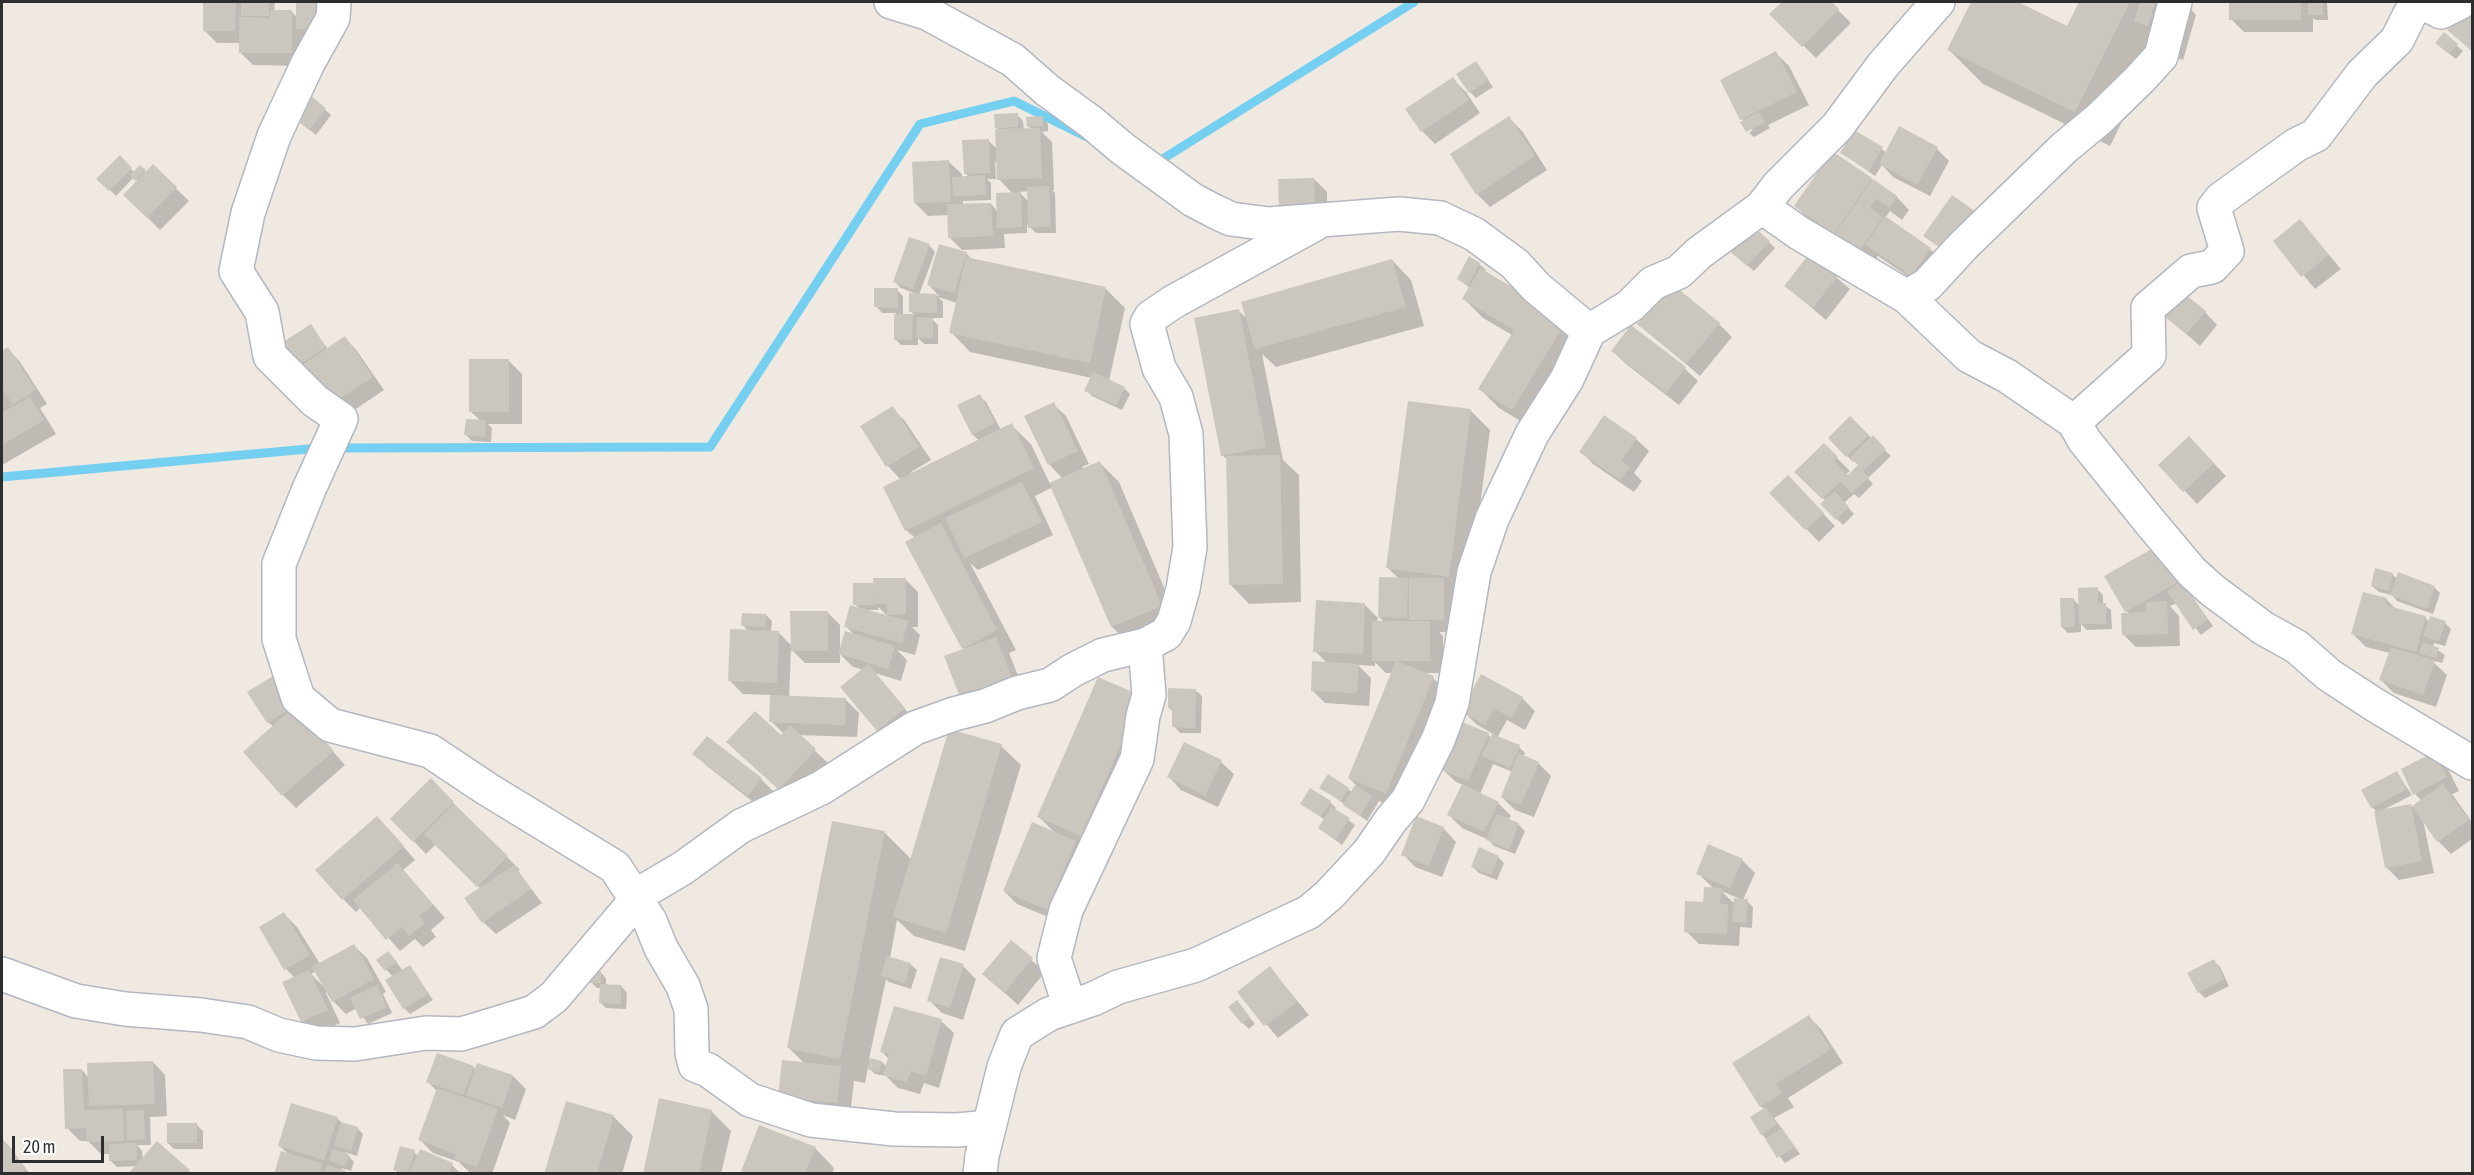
<!DOCTYPE html>
<style>
body{margin:0}
#map{position:relative;width:2474px;height:1175px;overflow:hidden;background:#efe9e1;font-family:"Asap Condensed",sans-serif}
canvas{display:block}
.frame{position:absolute;inset:0;border:3px solid #2e2e2e;pointer-events:none}
.scale{position:absolute;left:12px;top:1136px;width:92px;height:27px;box-sizing:border-box;border:3px solid #2e2e2e;border-top:0;padding-left:8px;font-size:18px;line-height:21px;white-space:nowrap;color:#2e2e2e;-webkit-text-stroke:4px #fff;paint-order:stroke}
</style>
<div id="map">
<canvas width="2474" height="1175"></canvas>
<div class="frame"></div>
<div class="scale">20 m</div>
</div>
<script>
const ctx = document.querySelector('canvas').getContext('2d');
ctx.lineJoin = 'round';
function fill(path, color) { ctx.fillStyle = color; ctx.fill(path, 'evenodd'); }
const shape = rows => new Path2D(rows.map(r => 'M' + r).join(''));
function trace(path, color, width, dash) { ctx.strokeStyle = color; ctx.lineWidth = width; ctx.lineCap = dash ? 'butt' : 'round'; ctx.setLineDash(dash || []); ctx.stroke(path); }
fill(shape([
 [205,2,275,2,274,11,291,11,297,17,297,2,334,2,310,41,304,35,304,66,253,65,240,52,240,43,217,43,204,30],
 [1784,2,1830,2,1851,23,1816,58,1771,14],
 [1972,2,2015,2,2068,28,2080,3,2078,2,2184,2,2196,15,2183,60,2171,56,2160,45,2110,146,1983,84,1948,49],
 [2231,2,2327,2,2328,20,2316,20,2313,18,2313,32,2244,32,2231,19],
 [2472,2,2472,51,2449,30],
 [2444,34,2463,51,2456,59,2443,49],
 [1776,53,1789,66,1809,105,1768,125,1770,128,1754,137,1749,133,1753,130,1742,119,1722,81],
 [1476,63,1493,87,1476,98,1470,92],
 [1453,79,1466,92,1480,113,1435,144,1422,131],
 [312,98,331,115,316,135,302,124],
 [1017,115,1023,121,1024,130,1032,130,1028,126,1042,118,1048,124,1048,131,1042,132,1052,142,1054,190,1052,190,1055,193,1056,233,1036,233,1027,224,1027,233,1004,234,1005,248,962,250,949,237,949,215,928,216,915,203,949,162,962,174,962,178,969,177,965,173,989,141,998,150,1000,131,996,127],
 [995,162,998,162,999,179,1013,194,998,212,991,204,963,205,963,201,991,200,991,183,987,179,996,179],
 [1029,191,1029,202,1019,192],
 [1509,118,1522,131,1547,170,1490,207,1477,194],
 [1882,149,1886,153,1937,149,1949,161,1930,196,1893,177,1882,165,1875,176,1842,153],
 [120,158,135,173,140,167,146,173,153,166,189,201,160,230,125,195,138,181,134,177,116,196,99,179],
 [1314,179,1327,192,1327,222,1293,223],
 [1871,179,1897,197,1909,210,1902,220,1890,211,1885,218,1930,249,1943,262,1925,288,1878,256,1873,262,1809,219,1796,206],
 [2300,221,2341,269,2315,289,2275,241],
 [1769,242,1775,248,1754,271,1736,256],
 [929,245,935,252,919,295,901,288,895,282],
 [966,253,973,260,1106,289,1125,308,1109,381,1124,388,1130,394,1122,410,1092,396,1086,390,1092,378,970,352,951,332,957,303,938,297,943,302,943,318,931,318,938,325,938,344,924,344,918,338,918,345,901,345,895,339,896,313,882,313,876,306,897,290,903,296,903,315,914,315,911,311,911,295,939,296,929,285],
 [1810,255,1850,289,1826,320,1786,286],
 [1392,260,1411,280,1424,326,1276,367,1262,354,1283,460,1299,475,1301,602,1249,604,1230,584,1228,460,1222,455,1238,310,1248,320],
 [1479,264,1486,270,1484,272,1585,341,1532,428,1499,408,1480,389,1512,335,1483,318,1464,299,1470,288,1458,279],
 [2158,309,2205,312,2217,325,2200,346],
 [1639,324,1719,324,1732,337,1700,376],
 [311,326,328,349,345,338,357,351,384,390,350,413,300,364],
 [1632,327,1685,369,1698,381,1679,405,1626,364,1613,351],
 [8,349,20,362,47,404,40,408,56,434,2,465,2,353],
 [509,361,522,374,522,424,488,424,492,428,491,442,472,441,466,435,481,421,470,411],
 [980,396,986,402,1001,430,1011,425,1031,444,1050,484,1063,479,1049,464,1053,404,1066,416,1089,464,1082,467,1084,470,1100,463,1119,482,1180,625,1132,646,1112,627,1053,487,1035,496,1053,535,978,570,970,563,1016,650,1009,653,1024,691,974,709,965,650,907,542,915,538,906,530,885,488,901,480,888,466,862,427,892,408,905,421,931,460,911,472,912,474,980,441,973,435,959,406],
 [1471,411,1490,430,1468,596,1456,632,1439,632,1443,636,1443,673,1422,673,1433,678,1452,697,1406,812,1379,801,1367,821,1321,787,1348,789,1352,792,1356,785,1349,778,1392,673,1386,673,1375,662,1375,666,1358,665,1371,678,1369,706,1325,703,1312,690,1327,663,1315,651,1365,605,1378,618,1377,623,1385,623,1379,617,1399,579,1388,568],
 [1850,418,1891,456,1868,478,1873,484,1859,498,1854,494,1844,503,1854,514,1843,525,1823,505,1826,501,1796,472,1824,445,1850,471,1846,474,1848,477,1860,465,1855,460,1853,462,1830,438],
 [1636,439,1649,451,1634,473,1642,481,1634,492,1593,464,1581,451],
 [2202,451,2226,476,2197,504,2161,465],
 [1788,477,1835,526,1819,542,1771,493],
 [2157,548,2213,626,2201,635,2177,603,2170,606,2179,616,2180,646,2136,647,2123,634,2130,614,2126,611],
 [2392,574,2397,579,2434,587,2440,593,2433,614,2397,601,2392,595,2379,592,2372,586],
 [905,579,918,592,918,627,912,627,920,635,915,655,897,650,907,660,901,681,875,673,916,722,891,743,842,687,864,670,853,667,840,654,840,663,805,663,791,649,789,698,846,700,859,713,857,737,798,735,828,763,793,801,741,754,784,734,771,721,772,695,743,694,730,681,748,631,743,625,766,615,772,621,771,632,778,632,792,646,827,612,840,625,840,650,855,636,846,626,860,609,855,604,872,584],
 [878,607,889,617,867,610,878,610],
 [2097,589,2103,595,2103,604,2111,610,2112,629,2087,630,2081,624,2081,632,2068,633,2062,627,2074,600,2080,606],
 [2386,599,2397,610,2425,617,2429,622,2445,623,2451,629,2445,646,2434,643,2433,647,2445,655,2442,663,2431,660,2447,675,2436,707,2394,693,2381,680,2390,653,2366,647,2353,634],
 [2472,654,2472,693,2471,691],
 [278,675,305,720,345,765,296,808,283,795,274,727,268,722],
 [1195,690,1202,696,1201,733,1180,733,1174,726,1174,712,1169,708],
 [1141,698,1160,717,1101,854,1077,844,1088,856,1060,922,1017,904,1004,891,1056,834,1039,817],
 [1522,698,1535,711,1525,730,1507,720,1497,738,1519,747,1525,753,1523,757,1538,763,1551,776,1534,817,1515,810,1502,797,1513,772,1493,764,1480,794,1498,803,1511,816,1508,820,1519,825,1525,831,1515,854,1494,846,1489,840,1462,828,1449,815,1463,785,1456,782,1443,770,1488,734,1491,738,1493,734,1476,724,1463,711],
 [1001,746,1021,765,965,951,914,936,897,920,890,958,910,964,917,970,911,989,889,982,886,979,869,1059,882,1062,887,1067,889,1059,882,1052,941,1021,954,1033,939,1088,924,1083,920,1094,898,1088,886,1076,875,1074,868,1067,865,1083,854,1081,850,1115,793,1109,805,1064,788,1047,833,823,885,833,911,859],
 [694,754,761,779,774,792,761,808,707,766],
 [2434,754,2447,767,2459,791,2452,794,2472,822,2472,839,2451,854,2438,841,2423,820,2434,873,2399,880,2386,867,2377,812,2372,807,2397,773,2412,795,2383,810,2410,806,2412,807,2422,801,2415,794],
 [1221,762,1234,774,1218,807,1181,790,1169,777],
 [431,781,520,870,518,871,542,903,496,934,483,922,481,889,436,844,426,854,392,819],
 [1330,802,1336,808,1335,810,1355,825,1342,845,1320,828,1325,820,1302,804],
 [1417,818,1444,829,1456,842,1442,877,1415,867,1403,854],
 [390,831,415,860,403,870,445,918,431,930,436,937,423,947,415,939,400,951,361,907,356,912,343,899],
 [1498,857,1504,863,1497,880,1479,873,1473,867],
 [1742,860,1755,873,1743,900,1721,891,1735,904,1747,901,1753,907,1752,928,1740,927,1739,946,1699,944,1686,931,1714,889,1698,873],
 [284,914,297,927,320,964,354,946,367,958,386,992,383,994,392,1013,368,1024,357,1008,346,1014,333,1001,328,991,326,993,340,1023,315,1034,302,1021,295,978,286,969],
 [316,971,324,987,311,974],
 [1011,942,1045,972,1018,1005,984,974],
 [394,959,403,971,409,967,415,973,433,1000,410,1014,404,1008,393,977,378,960],
 [2214,961,2220,967,2229,986,2205,998,2199,992],
 [963,966,976,979,963,1020,942,1013,929,1000],
 [1270,968,1309,1015,1278,1038,1239,992],
 [600,972,606,978,606,986,621,986,627,993,626,1009,606,1008,600,1002,601,988,597,988,591,982],
 [1237,1002,1255,1024,1249,1029,1243,1023],
 [1809,1017,1821,1029,1843,1063,1788,1098,1794,1107,1774,1118,1800,1154,1785,1163,1762,1134,1765,1110,1761,1106],
 [153,1062,165,1075,167,1116,150,1117,151,1145,137,1145,142,1151,143,1159,157,1143,192,1174,130,1174,137,1166,117,1167,111,1161,110,1154,101,1154,88,1141,80,1141,67,1128,82,1070,89,1078],
 [478,1064,513,1076,526,1089,515,1120,503,1115,510,1123,492,1174,469,1172,459,1162,433,1153,420,1140,437,1091,428,1082,473,1067,476,1070],
 [567,1103,614,1117,633,1136,622,1174,546,1174],
 [711,1111,731,1131,721,1174,644,1174],
 [337,1118,343,1124,357,1128,363,1134,357,1156,345,1152,354,1162,351,1171,341,1168,346,1174,276,1174,288,1154,280,1146],
 [197,1125,203,1131,203,1149,174,1149,168,1143],
 [2,1139,10,1147,30,1174,2,1174],
 [815,1148,834,1168,832,1174,742,1174],
 [414,1152,418,1156,452,1165,461,1174,399,1174,395,1169],
 [895,1172,911,1172,912,1174,894,1174]
]), '#0003');
trace(shape([
 [1153,165,1414,2],
 [336,448,710,447,920,124,1014,101,1087,137],
 [2,477,319,448]
]), '#75cff0', 9);
fill(shape([
 [203,2,236,2,235,31,203,31],
 [241,2,269,2,269,16,241,16],
 [296,2,322,2,322,29,296,29],
 [1782,2,1832,2,1839,9,1802,47,1769,14],
 [1971,2,2018,2,2067,26,2079,2,2130,2,2075,112,1947,50],
 [2140,2,2155,2,2148,26,2134,21],
 [2229,2,2301,2,2301,20,2229,20],
 [2308,2,2323,2,2323,15,2308,15],
 [2471,2,2472,2,2472,51,2447,30],
 [270,10,292,10,292,53,239,53,239,17,270,18],
 [2444,32,2458,44,2449,54,2435,43],
 [1776,51,1797,92,1740,120,1720,80],
 [1476,61,1489,80,1469,93,1456,74],
 [1453,77,1469,100,1421,132,1405,109],
 [311,96,326,108,309,130,294,118],
 [1759,112,1765,122,1746,132,1740,122],
 [1018,113,1018,127,995,128,994,114],
 [1043,116,1043,126,1027,127,1026,117],
 [1509,116,1535,156,1476,195,1450,154],
 [1899,126,1938,147,1917,185,1879,164],
 [1040,128,1042,178,997,180,995,129],
 [1854,130,1883,147,1869,171,1840,153],
 [989,139,990,173,964,174,962,140],
 [1832,151,1872,178,1834,234,1794,206],
 [120,155,132,168,109,191,96,179],
 [949,160,951,202,914,203,912,162],
 [153,164,177,187,147,218,123,195],
 [140,165,146,170,135,181,130,175],
 [985,175,986,195,953,196,952,177],
 [1314,178,1315,210,1279,210,1278,179],
 [1873,179,1897,196,1889,208,1876,199,1870,208,1883,217,1859,251,1835,234],
 [1049,186,1051,227,1028,228,1027,187],
 [1021,192,1022,227,997,228,996,193],
 [1952,195,1979,214,1951,255,1923,236],
 [991,203,993,236,948,238,947,204],
 [1885,216,1931,248,1911,276,1865,245],
 [2300,219,2329,255,2301,277,2273,241],
 [1750,224,1770,241,1747,266,1728,250],
 [909,237,930,244,913,289,893,282],
 [939,244,967,252,954,293,927,285],
 [1810,253,1838,275,1813,308,1784,286],
 [1469,256,1480,263,1468,285,1457,279],
 [966,257,1106,287,1090,363,949,333],
 [1392,259,1406,307,1255,349,1241,302],
 [1480,268,1567,320,1512,410,1478,389,1514,330,1462,299],
 [1671,283,1720,323,1686,364,1637,324],
 [2175,286,2206,311,2186,334,2156,310],
 [874,288,898,288,898,308,874,307],
 [909,293,937,294,937,313,909,312],
 [1239,309,1266,447,1221,456,1194,318],
 [894,314,913,314,912,340,894,340],
 [917,317,933,318,933,338,916,338],
 [311,324,326,347,299,365,283,342],
 [1631,325,1686,367,1666,393,1611,351],
 [345,336,373,377,336,401,324,384,313,391,298,368],
 [8,347,36,390,13,405,2,388,2,351],
 [469,359,509,359,509,412,469,412],
 [1093,372,1125,387,1116,405,1084,391],
 [980,394,995,423,972,435,957,405],
 [30,397,44,420,2,445,2,413],
 [1408,401,1471,409,1449,577,1386,568],
 [1054,402,1078,451,1048,465,1024,416],
 [893,406,919,447,886,467,860,426],
 [1604,415,1637,438,1621,461,1630,467,1620,480,1579,452],
 [1850,416,1869,435,1846,457,1828,438],
 [466,419,486,420,485,437,464,435],
 [1012,423,1034,468,905,531,883,487],
 [1873,435,1886,449,1863,471,1869,477,1852,493,1840,482,1822,499,1794,472,1824,443,1838,457,1834,461,1848,475,1858,465,1850,458],
 [2189,436,2214,463,2183,492,2158,465],
 [1280,455,1283,584,1229,585,1226,456],
 [1100,461,1162,606,1111,627,1049,483],
 [1788,475,1824,513,1805,530,1769,493],
 [1022,482,1042,522,964,558,945,518],
 [1835,491,1849,507,1836,520,1820,504],
 [941,523,997,630,962,649,905,542],
 [2157,546,2178,582,2125,612,2104,576],
 [2375,568,2393,573,2389,591,2371,586],
 [2398,572,2435,586,2427,609,2390,595],
 [1379,577,1408,578,1407,618,1378,617],
 [873,578,906,578,906,614,887,615,887,604,874,604,874,592,873,605,853,605,853,583,873,583],
 [1409,578,1444,578,1444,620,1409,620],
 [2182,581,2208,620,2193,630,2167,591],
 [2098,587,2098,603,2106,603,2106,624,2079,624,2078,588],
 [2363,592,2387,598,2385,605,2426,616,2416,652,2351,634],
 [2060,598,2074,598,2075,627,2061,627],
 [1316,600,1365,603,1363,654,1313,652],
 [2167,601,2168,634,2122,635,2121,613,2146,612,2146,602],
 [850,605,908,621,902,643,844,627],
 [790,611,828,611,828,651,791,651],
 [742,613,766,614,766,627,741,626],
 [2430,616,2446,621,2439,641,2423,636],
 [1372,621,1430,621,1430,661,1372,661],
 [730,629,779,631,777,683,728,681],
 [845,631,895,646,888,669,838,654],
 [996,637,1012,678,960,697,944,656],
 [2423,642,2439,648,2436,658,2419,653],
 [2391,647,2435,661,2423,695,2379,680],
 [1312,661,1359,664,1357,693,1311,691],
 [1396,661,1434,676,1386,794,1348,778],
 [868,664,905,708,877,731,840,687],
 [278,673,298,703,267,723,247,692],
 [1481,674,1523,697,1511,718,1494,708,1485,725,1461,711],
 [1098,677,1142,696,1081,836,1037,817],
 [1168,688,1196,689,1195,728,1172,727,1172,708,1168,708],
 [770,695,846,698,845,725,769,722],
 [294,707,334,751,282,796,243,752],
 [755,711,781,735,790,725,816,749,779,790,726,742],
 [1462,722,1489,733,1468,781,1441,770],
 [949,729,1002,744,946,933,893,917],
 [1492,734,1520,745,1510,768,1482,756],
 [707,736,762,778,748,796,692,754],
 [1184,742,1222,760,1205,796,1167,777],
 [2434,752,2447,777,2413,795,2401,769],
 [1518,753,1539,762,1521,805,1501,797],
 [2397,771,2407,789,2371,808,2361,790],
 [1328,774,1349,788,1341,801,1319,788],
 [431,778,454,802,413,842,390,819],
 [1462,784,1499,802,1484,832,1447,815],
 [2443,784,2469,820,2437,842,2412,806],
 [1355,785,1372,796,1360,816,1343,805],
 [1310,788,1331,801,1321,817,1300,804],
 [454,804,508,856,477,887,424,834],
 [2411,804,2422,861,2385,868,2374,811],
 [1331,807,1350,818,1335,840,1318,828],
 [1497,814,1519,823,1509,849,1486,840],
 [377,816,404,846,342,900,315,870],
 [1416,816,1444,827,1429,866,1401,855],
 [832,821,885,831,840,1059,787,1048],
 [1032,822,1076,841,1047,910,1003,891],
 [1708,844,1743,859,1730,888,1696,874],
 [1479,847,1499,856,1491,875,1471,867],
 [398,863,433,905,419,916,425,923,409,936,402,927,386,940,353,900],
 [514,865,531,889,482,923,464,898],
 [1704,887,1721,888,1720,904,1728,904,1727,934,1684,932,1685,901,1703,902],
 [1734,898,1748,899,1746,923,1732,922],
 [284,912,310,955,284,970,259,927],
 [1011,940,1033,958,1004,993,982,974],
 [354,944,374,979,332,1002,312,967],
 [388,951,397,962,385,971,376,960],
 [887,956,911,963,905,983,881,976],
 [940,957,964,964,950,1008,927,1001],
 [2214,959,2224,979,2198,993,2187,973],
 [410,965,428,994,403,1009,385,980],
 [1270,966,1297,1002,1264,1026,1237,992],
 [309,970,328,1010,301,1022,282,982],
 [589,971,601,971,601,983,589,983],
 [600,984,621,985,621,1004,599,1003],
 [377,985,387,1007,360,1019,350,998],
 [1237,1000,1250,1017,1242,1024,1228,1007],
 [894,1006,942,1019,926,1076,911,1071,907,1082,883,1075,889,1054,880,1052],
 [1809,1015,1831,1049,1776,1084,1782,1093,1760,1107,1732,1063],
 [437,1053,474,1066,463,1095,426,1082],
 [870,1058,882,1061,879,1072,867,1069],
 [782,1060,841,1066,837,1103,778,1097],
 [153,1061,155,1104,89,1106,87,1063],
 [477,1063,513,1075,502,1108,466,1095],
 [63,1069,82,1069,84,1110,123,1109,124,1141,87,1142,86,1128,65,1129],
 [437,1088,498,1109,477,1167,454,1159,456,1154,418,1140],
 [659,1098,712,1110,699,1174,643,1174],
 [566,1101,614,1115,597,1174,544,1174],
 [291,1103,338,1117,324,1160,278,1146],
 [1766,1107,1777,1124,1761,1135,1750,1117],
 [144,1110,145,1139,127,1140,126,1111],
 [341,1122,358,1127,351,1151,334,1146],
 [167,1123,197,1123,197,1143,167,1143],
 [759,1125,816,1147,805,1174,740,1174],
 [1782,1128,1795,1147,1777,1158,1765,1139],
 [2,1138,26,1169,20,1174,2,1173],
 [157,1141,190,1170,187,1174,128,1174],
 [137,1143,137,1160,109,1161,109,1144],
 [400,1146,415,1150,408,1174,393,1170],
 [332,1149,349,1154,345,1166,329,1161],
 [420,1149,453,1163,448,1174,409,1174],
 [281,1151,322,1163,319,1174,274,1174],
 [327,1165,346,1171,345,1174,324,1174]
]), '#cbc7bf');
const street = shape([
 [334,2,333,18,308,63,274,136,248,213,236,271,262,312,270,356,315,401,341,419,309,489,279,564,279,639,298,698,330,725,430,751,487,789,615,867,650,921,661,948,683,986,691,1009,692,1053,695,1065,708,1070,750,1100,811,1120,894,1129,957,1130,989,1127],
 [891,2,927,13,1013,60,1047,90,1091,122,1123,149,1193,200,1214,211,1231,219,1269,224,1399,214,1440,218,1474,234,1515,264,1536,287,1589,331,1567,379,1532,434,1492,519,1474,572,1452,703,1438,740,1408,800,1391,820,1369,852,1329,895,1309,912,1196,965,1118,987,1093,999,1049,1014,1017,1034,1004,1067,982,1156,980,1174],
 [2421,2,2441,12,2461,2],
 [1762,207,1799,233,1907,297,1969,356,2007,376,2074,422,2084,440,2150,522,2192,572,2212,590,2263,628,2297,647,2329,675,2375,705,2472,763],
 [1907,297,1927,285,1964,245,2064,148,2099,119,2140,79,2161,56,2175,2],
 [1589,331,1630,306,1653,283,1679,272,1699,253,1762,207,1778,186,1837,127,1883,65,1938,2],
 [2074,422,2149,355,2148,308,2191,271,2212,267,2227,251,2214,208,2221,199,2296,145,2316,135,2362,74,2397,40,2416,2],
 [2,974,76,1001,125,1009,201,1015,248,1022,279,1035,316,1043,355,1044,426,1033,461,1034,475,1030,534,1012,554,997,644,891,683,868,741,826,821,788,915,728,954,714,985,706,1017,693,1050,685,1073,670,1103,655,1145,645],
 [1070,1007,1054,958,1066,910,1137,759,1143,716,1149,695,1145,645,1166,634,1174,621,1183,589,1190,547,1186,434,1176,397,1159,368,1147,324,1151,317,1173,302,1315,224]
]);
trace(street, '#b4b7c1', 36);
trace(street, '#fff', 33);
</script>
